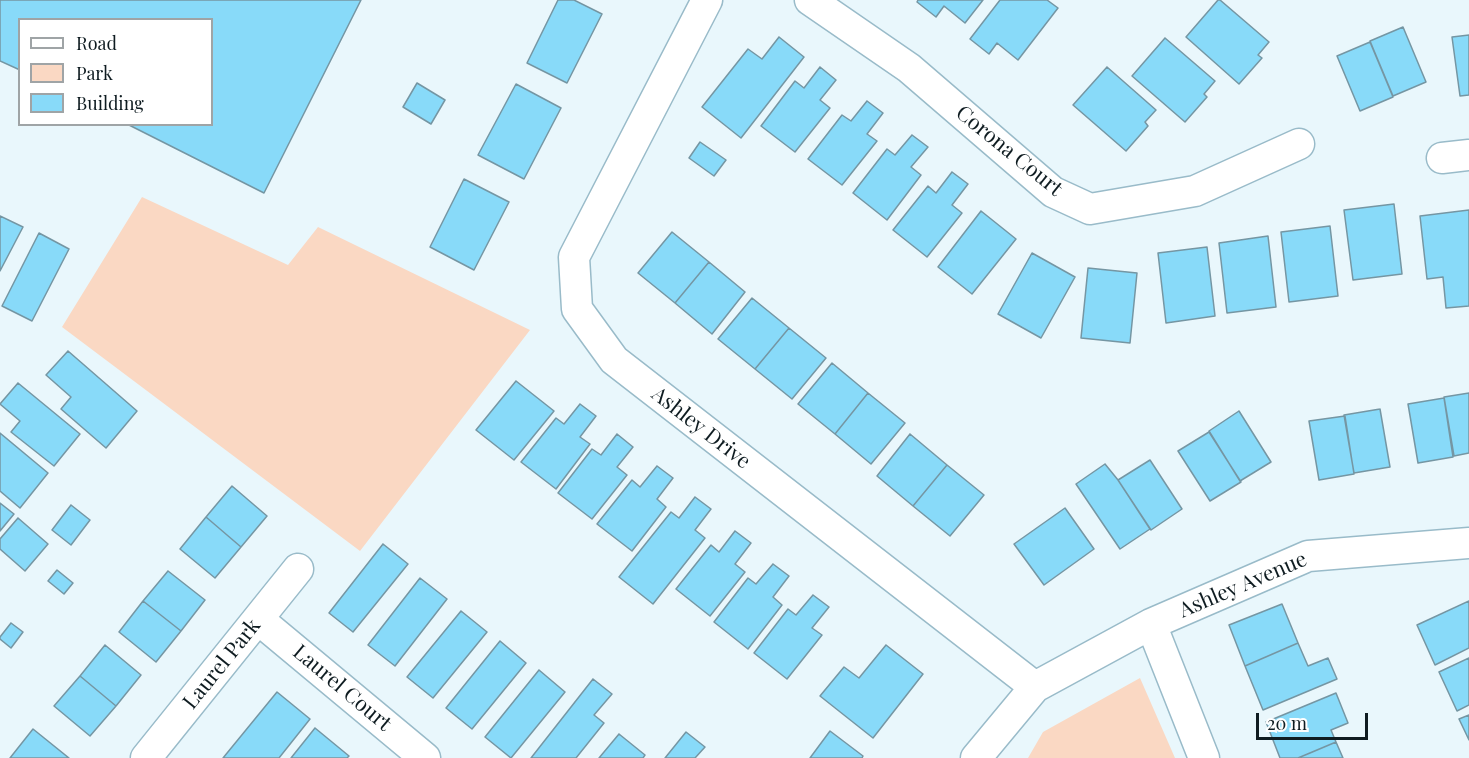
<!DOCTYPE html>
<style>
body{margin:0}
#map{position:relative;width:1469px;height:758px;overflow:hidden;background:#e9f7fc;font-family:"Playfair Display",serif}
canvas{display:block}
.legend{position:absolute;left:18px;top:18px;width:195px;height:108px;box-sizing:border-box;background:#fff;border:2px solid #9fa4a6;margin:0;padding:8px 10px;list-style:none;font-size:18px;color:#0f1c21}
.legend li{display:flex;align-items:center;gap:12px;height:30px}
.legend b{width:30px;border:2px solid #9fa4a6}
.scale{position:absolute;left:1256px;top:713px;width:112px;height:27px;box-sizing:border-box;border:3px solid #0f1c21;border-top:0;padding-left:8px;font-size:18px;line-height:21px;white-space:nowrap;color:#0f1c21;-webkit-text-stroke:4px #fff;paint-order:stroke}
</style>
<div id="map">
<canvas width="1469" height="758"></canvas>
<ul class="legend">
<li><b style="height:8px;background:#fff"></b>Road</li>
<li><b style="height:16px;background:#fad8c3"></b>Park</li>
<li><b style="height:16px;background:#88daf9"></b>Building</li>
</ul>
<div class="scale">20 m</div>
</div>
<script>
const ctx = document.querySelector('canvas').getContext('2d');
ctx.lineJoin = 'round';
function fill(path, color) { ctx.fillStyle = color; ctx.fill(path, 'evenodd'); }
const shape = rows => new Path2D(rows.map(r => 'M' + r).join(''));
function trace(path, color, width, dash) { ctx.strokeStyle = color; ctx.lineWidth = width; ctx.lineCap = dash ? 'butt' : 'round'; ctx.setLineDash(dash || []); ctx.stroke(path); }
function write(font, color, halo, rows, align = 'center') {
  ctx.font = font + ' "Playfair Display",serif'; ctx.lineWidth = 4.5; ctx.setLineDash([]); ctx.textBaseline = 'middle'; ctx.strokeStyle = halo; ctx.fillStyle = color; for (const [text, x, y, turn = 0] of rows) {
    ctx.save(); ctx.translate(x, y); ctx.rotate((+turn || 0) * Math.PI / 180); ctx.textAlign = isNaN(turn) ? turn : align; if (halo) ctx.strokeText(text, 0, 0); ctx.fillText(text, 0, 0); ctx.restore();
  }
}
fill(shape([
 [142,197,288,265,318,227,530,330,360,551,62,327],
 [1140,678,1175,758,1028,758,1043,732]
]), '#fad8c3');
const building = shape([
 [0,0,361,0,264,193,127,124,212,124,212,20,20,20,20,70,0,61,0,0],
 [558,0,574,0,602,14,567,83,527,63,558,0],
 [918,0,983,0,965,23,944,6,936,17,917,2,918,0],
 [1000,0,1047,0,1058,8,1018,60,997,43,989,54,970,39,1000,0],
 [1218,0,1220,0,1269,42,1258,55,1262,58,1239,84,1186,37,1218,0],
 [1403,27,1426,82,1393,96,1370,41,1403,27],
 [1469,35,1469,95,1460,96,1452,37,1469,35],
 [779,37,804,57,741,138,702,107,748,49,762,59,779,37],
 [1165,38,1215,81,1204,94,1207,97,1185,122,1132,76,1165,38],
 [1370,42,1393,97,1360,111,1337,56,1370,42],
 [820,67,836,80,820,100,830,108,795,152,761,126,795,81,804,88,820,67],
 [1107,67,1156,110,1145,122,1148,126,1126,151,1073,105,1107,67],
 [417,83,445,100,431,124,403,107,417,83],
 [516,84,561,108,524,179,478,155,516,84],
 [867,101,883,113,867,134,877,141,842,185,808,159,842,115,851,121,867,101],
 [912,135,928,147,911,167,921,175,887,220,853,193,887,149,895,155,912,135],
 [700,142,726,160,714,176,689,158,700,142],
 [952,172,968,184,952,205,962,213,927,257,893,230,928,186,936,193,952,172],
 [464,179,509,202,474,270,430,247,464,179],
 [1394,204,1402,274,1353,280,1344,210,1394,204],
 [1469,210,1469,306,1446,308,1443,277,1427,279,1420,216,1469,210],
 [981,211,1016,239,972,294,938,267,981,211],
 [0,216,23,227,0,271,0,216],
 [1330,226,1338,296,1289,302,1281,232,1330,226],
 [672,232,709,262,675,303,638,273,672,232],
 [39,233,69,249,32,321,2,306,39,233],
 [1268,236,1276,307,1227,313,1219,243,1268,236],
 [1207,247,1215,316,1166,323,1158,253,1207,247],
 [1032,253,1075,277,1041,338,998,314,1032,253],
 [709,262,745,292,712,334,675,303,709,262],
 [1088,268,1137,273,1130,343,1081,338,1088,268],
 [752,298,789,328,755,369,718,339,752,298],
 [789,328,826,358,792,399,755,369,789,328],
 [68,351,137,411,106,448,61,409,71,397,46,375,68,351],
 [832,363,868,393,835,434,798,404,832,363],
 [516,381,554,411,514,460,476,430,516,381],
 [18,383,80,434,54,466,11,432,20,421,0,404,18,383],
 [868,393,905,423,871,464,835,434,868,393],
 [1469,393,1469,453,1454,456,1444,397,1469,393],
 [1444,398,1453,457,1418,463,1408,404,1444,398],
 [580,404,596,416,580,437,590,444,556,489,521,462,556,418,564,424,580,404],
 [1380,409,1390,467,1354,473,1344,415,1380,409],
 [1239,411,1271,462,1240,481,1209,431,1239,411],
 [1345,416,1354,474,1319,480,1309,421,1345,416],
 [1209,432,1241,482,1210,501,1178,451,1209,432],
 [0,433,48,473,20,508,0,491,0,433],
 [617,434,633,447,617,467,627,475,592,519,558,493,592,449,601,455,617,434],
 [910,434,947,465,913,506,877,476,910,434],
 [1150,460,1182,509,1151,530,1118,480,1150,460],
 [1105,464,1118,480,1150,529,1120,549,1076,484,1105,464],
 [947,465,984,495,950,536,913,506,947,465],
 [657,466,673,478,657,499,666,507,632,551,597,524,632,480,640,487,657,466],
 [232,486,267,516,241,547,206,517,232,486],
 [695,497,711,509,695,530,705,538,653,604,619,577,671,512,679,518,695,497],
 [0,503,14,514,0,531,0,503],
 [71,505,90,520,71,545,52,530,71,505],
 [1065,508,1094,549,1044,585,1014,544,1065,508],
 [206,517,241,547,215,578,180,549,206,517],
 [18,518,48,544,25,571,0,549,0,539,18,518],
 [735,531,751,543,735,564,745,572,710,616,676,589,711,545,719,552,735,531],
 [383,544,408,564,353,632,329,613,383,544],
 [773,564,789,576,773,597,782,605,748,649,714,622,748,578,756,584,773,564],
 [57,570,73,583,64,594,48,581,57,570],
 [168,571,205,600,181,631,143,601,168,571],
 [420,578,447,599,395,666,368,645,420,578],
 [813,595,829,607,812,628,822,635,787,679,754,653,788,609,796,615,813,595],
 [143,601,181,631,156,662,119,632,143,601],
 [1469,601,1469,648,1435,665,1417,625,1469,601],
 [1282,604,1298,643,1245,666,1229,625,1282,604],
 [461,611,487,632,433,698,407,677,461,611],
 [11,623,23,632,11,648,0,639,0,637,11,623],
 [500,641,526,663,472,729,446,708,500,641],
 [1298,643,1308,666,1328,658,1337,679,1263,710,1245,666,1298,643],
 [105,645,141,675,116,706,80,676,105,645],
 [886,645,923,674,873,738,820,696,844,667,859,678,886,645],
 [1469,658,1469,705,1457,711,1439,672,1469,658],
 [539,670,565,692,511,758,485,737,539,670],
 [80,676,116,706,90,736,54,706,80,676],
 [593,679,612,694,594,715,604,723,576,758,531,758,593,679],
 [277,692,310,719,279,758,223,758,277,692],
 [1336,693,1348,723,1331,730,1336,742,1298,758,1280,758,1266,722,1336,693],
 [1469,715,1469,740,1459,719,1469,715],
 [315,728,349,756,347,758,291,758,315,728],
 [33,729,69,758,10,758,33,729],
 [830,731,863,756,862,758,810,758,830,731],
 [686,732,705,747,695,758,665,758,686,732],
 [619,734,645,755,643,758,599,758,619,734],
 [1336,742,1343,758,1298,758,1310,753,1336,742]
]);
fill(building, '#88daf9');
trace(building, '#7596a3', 1.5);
const minor = shape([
 [707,0,574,257,577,309,614,360,1035,687],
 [810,0,909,68,1053,192,1090,209,1195,191,1299,144],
 [1442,158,1469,155],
 [258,619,425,758],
 [1151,624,1204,758],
 [146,758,298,569],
 [976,758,1035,687,1151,624,1308,556,1469,543]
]);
trace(minor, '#99bbc9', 33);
trace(minor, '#fff', 30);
write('21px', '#0f1c21', '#fff', [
 ["Corona Court",1009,151,39],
 ["Ashley Drive",701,428,38],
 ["Ashley Avenue",1243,585,-23],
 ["Laurel Park",222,664,-51],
 ["Laurel Court",342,688,40]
]);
</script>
